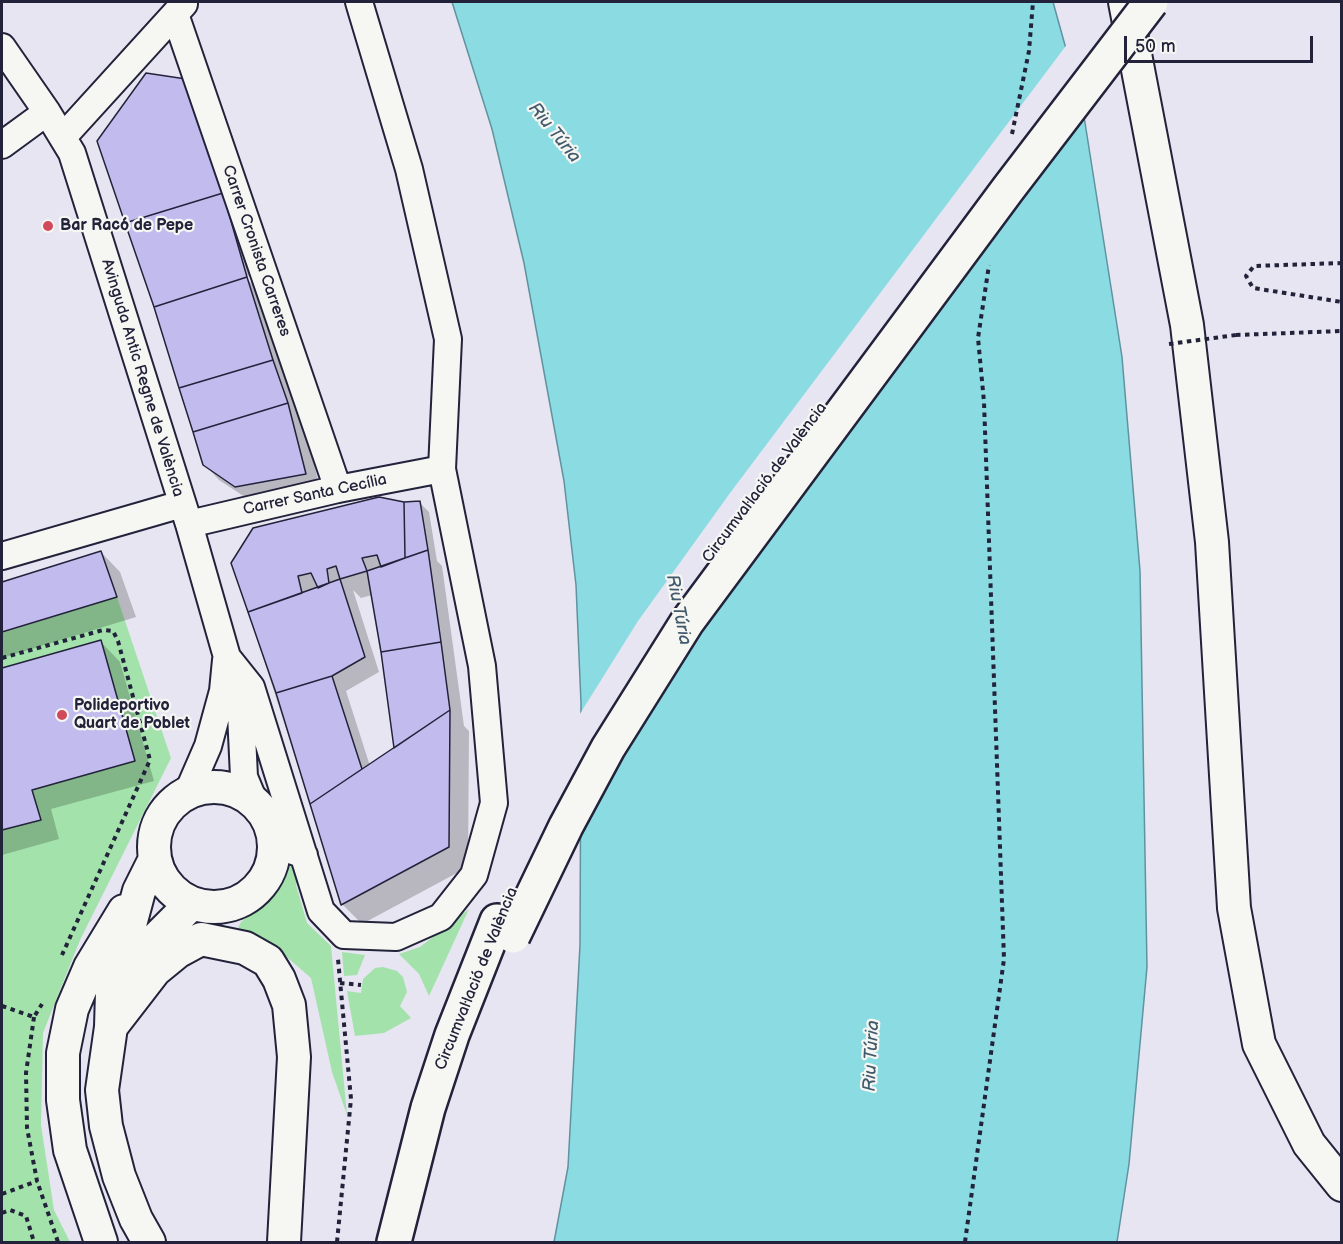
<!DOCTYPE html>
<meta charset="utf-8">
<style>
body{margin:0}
#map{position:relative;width:1343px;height:1244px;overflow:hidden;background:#e6e5f1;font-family:"Balsamiq Sans",sans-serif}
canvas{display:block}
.frame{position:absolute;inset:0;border:3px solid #22223b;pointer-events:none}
.scale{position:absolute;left:1124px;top:36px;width:189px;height:27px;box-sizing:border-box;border:3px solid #22223b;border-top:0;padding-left:8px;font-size:18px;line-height:21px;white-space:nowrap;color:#22223b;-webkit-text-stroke:4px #f6f6f2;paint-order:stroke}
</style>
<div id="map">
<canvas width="1343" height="1244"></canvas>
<div class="frame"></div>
<div class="scale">50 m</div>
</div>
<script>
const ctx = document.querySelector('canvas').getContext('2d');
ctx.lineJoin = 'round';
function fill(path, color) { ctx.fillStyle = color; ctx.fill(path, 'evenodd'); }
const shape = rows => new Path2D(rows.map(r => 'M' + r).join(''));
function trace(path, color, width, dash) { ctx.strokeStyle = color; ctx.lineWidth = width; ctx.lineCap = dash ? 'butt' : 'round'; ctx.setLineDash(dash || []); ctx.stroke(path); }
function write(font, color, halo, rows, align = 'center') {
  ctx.font = font + ' "Balsamiq Sans",sans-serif'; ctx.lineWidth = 4.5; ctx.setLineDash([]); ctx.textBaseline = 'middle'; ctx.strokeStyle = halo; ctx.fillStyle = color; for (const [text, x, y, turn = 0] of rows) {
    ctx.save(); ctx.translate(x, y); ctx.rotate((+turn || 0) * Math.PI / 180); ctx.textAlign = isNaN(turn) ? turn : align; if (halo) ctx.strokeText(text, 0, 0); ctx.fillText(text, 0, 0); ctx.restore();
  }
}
fill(shape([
 [117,597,171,758,80,940,43,1033,41,1125,54,1210,70,1242,2,1242,2,633],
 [290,857,300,875,296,885,307,923,331,946,347,1115,332,1072,311,978,281,952,238,928,241,922,275,893],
 [469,909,429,996,419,974,399,954,420,947],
 [342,952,365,955,357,975,344,976],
 [383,967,397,971,403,977,407,992,400,1006,411,1018,384,1033,355,1036,347,991,361,993,363,979,375,968]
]), '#a3e3ab');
const water = shape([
 [452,2,1053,2,1083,110,1122,357,1140,571,1147,967,1129,1164,1117,1242,554,1242,568,1167,580,945,581,703,576,585,564,481,524,263,492,129,452,2]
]);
fill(water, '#8bdce2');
trace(water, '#61929f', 1.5);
fill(shape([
 [1068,43,1087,111,772,530,680,661,622,751,578,832,578,717,638,621,730,493]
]), '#e6e5f1');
fill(shape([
 [186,81,265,292,243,271,241,273,265,297,303,419,320,489,251,501,219,480,204,464],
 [403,503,420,503,429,512,437,561,442,566,464,726,469,731,468,867,362,924,342,904,233,563],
 [353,590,361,598,372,595,396,748,370,766,346,691,379,672],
 [101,552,120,572,136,617,2,658,2,584],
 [101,642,120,662,154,781,51,809,59,839,2,855,2,669]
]), '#0003');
const building = shape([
 [146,73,186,79,223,193,125,223,97,141,146,73],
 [223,193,247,277,154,307,125,223,223,193],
 [247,277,273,360,179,388,154,307,247,277],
 [273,360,288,403,193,432,179,388,273,360],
 [288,403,306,474,235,487,203,465,193,432,288,403],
 [379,497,404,502,405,558,381,567,377,555,362,558,367,571,340,579,336,566,327,569,329,583,318,588,311,573,298,576,302,593,248,612,231,563,253,528,379,497],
 [420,501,428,550,405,558,404,502,420,501],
 [428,550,441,642,381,652,367,571,428,550],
 [101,551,117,597,2,632,2,582,101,551],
 [340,579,365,657,332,676,276,693,248,612,340,579],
 [101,640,135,761,32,790,41,820,2,830,2,668,101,640],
 [441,642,450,710,394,748,381,652,441,642],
 [332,676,362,769,310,804,276,693,332,676],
 [450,710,449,847,341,905,310,804,450,710]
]);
fill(building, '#c2bcee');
trace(building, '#22223b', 1.5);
const minor = shape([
 [175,14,338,489],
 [2,47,47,112,72,153,189,524,227,657,240,692,244,777,254,801],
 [63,137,184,4],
 [2,145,47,112],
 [189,524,338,489,442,469],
 [2,556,182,504],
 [227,657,251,687,321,911,344,935,396,937,441,917,474,875,494,803,482,666,442,469,448,339,409,169,359,2],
 [188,792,208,746,223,691,226,660],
 [275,844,304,855]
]);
const major = shape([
 [1125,2,1187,325,1212,542,1234,908,1259,1044,1309,1144,1342,1185],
 '154 847a60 60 0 1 1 120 0a60 60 0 1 1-120 0Z',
 [130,982,153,942,192,903],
 [111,1027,155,970,177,952,201,939,245,948,268,961,279,979,289,1005,294,1057,284,1242],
 [101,1242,70,1150,63,1100,63,1053,72,1009,90,967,124,911],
 [149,1242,136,1219,119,1176,106,1126,102,1090,111,1027,112,992,139,891,155,859]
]);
const highway = shape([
 [394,1242,428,1108,452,1035,497,921]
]);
trace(minor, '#22223b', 30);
trace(major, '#22223b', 36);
trace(highway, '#22223b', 38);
trace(shape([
 [1012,134,1029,51,1033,2],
 [1342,263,1254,266,1246,276,1253,288,1342,302],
 [1236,335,1342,331],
 [2,658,103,630,113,631,118,641,150,760,62,955],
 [340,983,361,985],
 [2,1006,34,1017,42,1004],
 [34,1017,26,1073,27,1128,37,1181,58,1242],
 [2,1194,37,1181],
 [2,1213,10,1210,26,1216,34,1242],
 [337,1242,351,1099,338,959],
 [965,1242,1004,959,984,402,978,338,989,265]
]), '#22223b', 4, [4.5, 4.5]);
trace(minor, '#f6f6f2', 26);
trace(major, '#f6f6f2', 32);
trace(highway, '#f6f6f2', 33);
const highwayBridge = shape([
 [513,936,566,826,608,748,687,622,1008,189,1151,2]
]);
trace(highwayBridge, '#22223b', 38, []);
trace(shape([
 [1169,344,1236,335]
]), '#22223b', 4, [4.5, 4.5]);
trace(highwayBridge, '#f6f6f2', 33);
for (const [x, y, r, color] of [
 [48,226,6,"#d1495b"],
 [62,715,6,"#d1495b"]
]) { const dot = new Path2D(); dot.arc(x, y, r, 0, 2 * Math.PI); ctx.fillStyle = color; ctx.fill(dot); trace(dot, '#f6f6f2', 2); }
write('bold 16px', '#22223b', '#f6f6f2', [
 ["Bar Racó de Pepe",60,226],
 ["Polideportivo",74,706],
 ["Quart de Poblet",74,724]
], 'left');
write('16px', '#22223b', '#f6f6f2', [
 ["Carrer Cronista Carreres",256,251,71],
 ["Avinguda Antic Regne de València",142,378,73],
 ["Circumval·lació de València",765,483,-53],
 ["Carrer Santa Cecília",315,495,-12],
 ["Circumval·lació de València",477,979,-68]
]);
write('italic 18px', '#425a6d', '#f6f6f2', [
 ["Riu Túria",554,133,51],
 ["Riu Túria",678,610,79],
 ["Riu Túria",872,1056,-87]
]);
</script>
